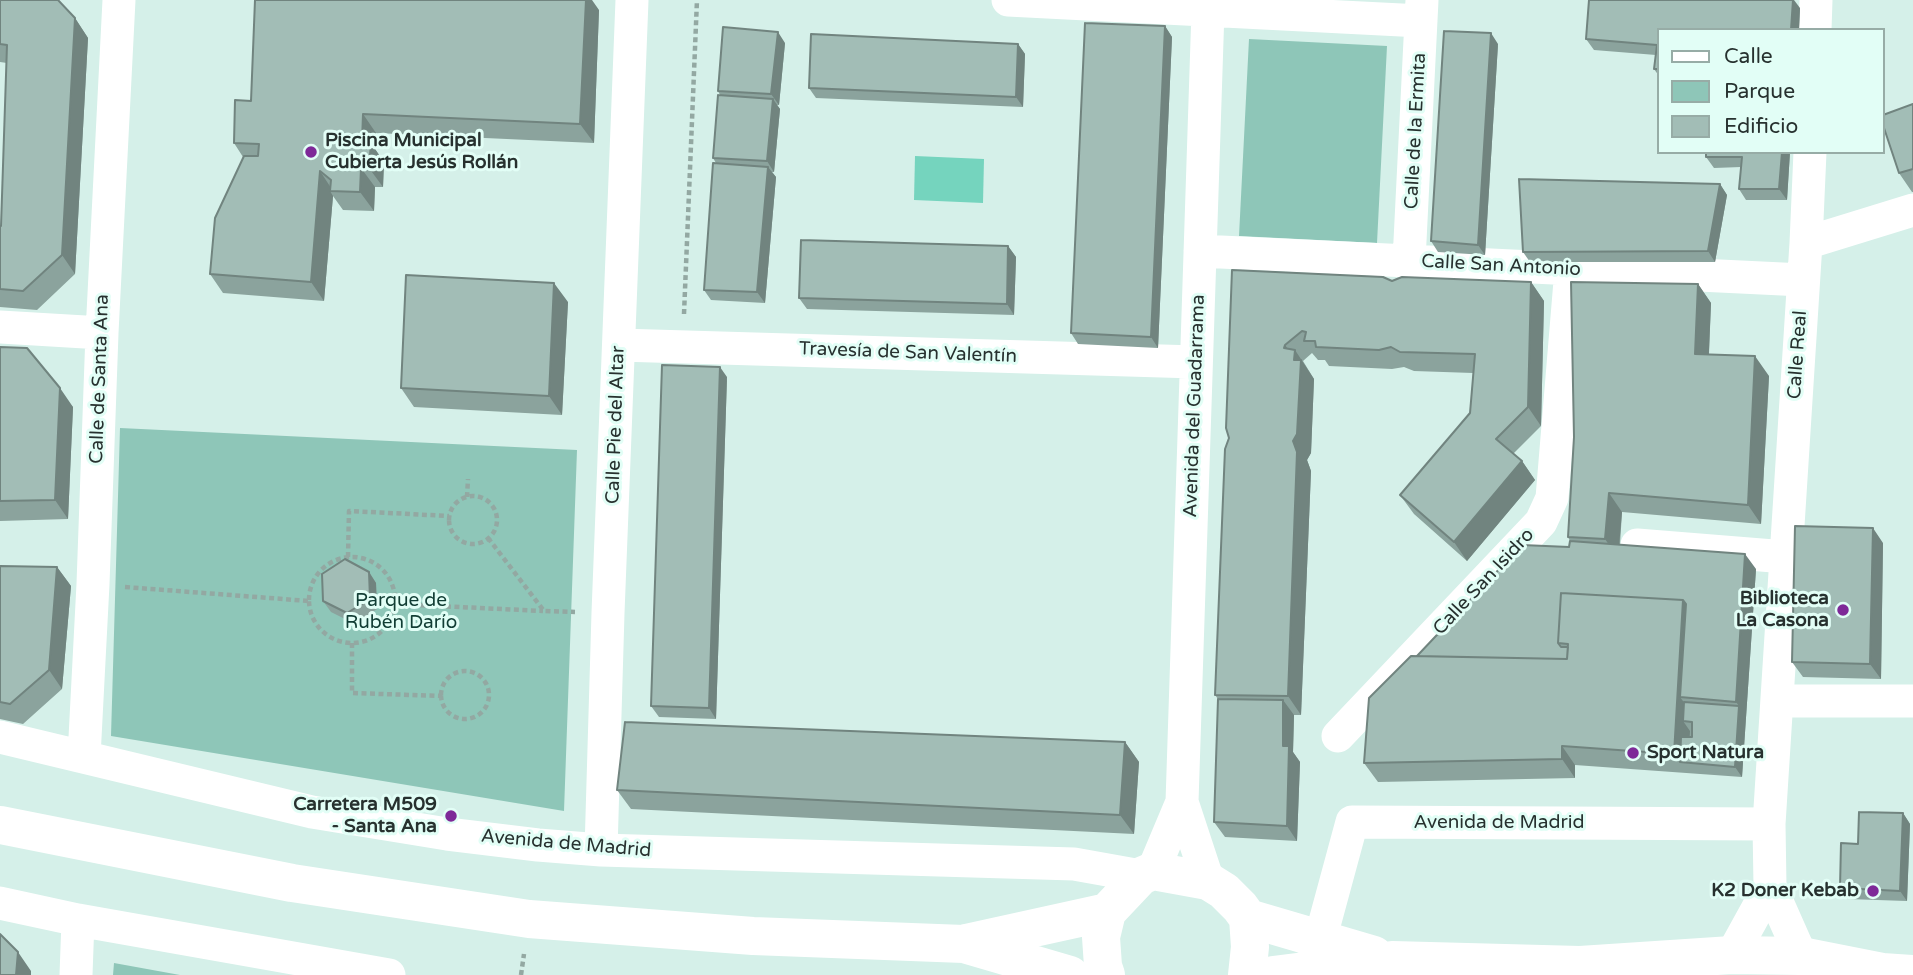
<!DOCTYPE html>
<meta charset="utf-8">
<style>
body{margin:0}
#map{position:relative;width:1913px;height:975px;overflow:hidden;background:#d5f0e9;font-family:"Varela Round",sans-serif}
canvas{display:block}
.legend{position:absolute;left:1657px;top:28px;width:228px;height:126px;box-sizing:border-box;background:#e2fef6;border:2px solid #97aca6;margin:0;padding:9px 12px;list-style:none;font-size:21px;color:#27312f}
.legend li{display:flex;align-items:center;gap:14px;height:35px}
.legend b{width:35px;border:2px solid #97aca6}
</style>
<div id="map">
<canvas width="1913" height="975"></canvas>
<ul class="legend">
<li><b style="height:9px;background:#fff"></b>Calle</li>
<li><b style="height:19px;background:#8ec6b8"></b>Parque</li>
<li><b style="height:19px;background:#a2bdb6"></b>Edificio</li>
</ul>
</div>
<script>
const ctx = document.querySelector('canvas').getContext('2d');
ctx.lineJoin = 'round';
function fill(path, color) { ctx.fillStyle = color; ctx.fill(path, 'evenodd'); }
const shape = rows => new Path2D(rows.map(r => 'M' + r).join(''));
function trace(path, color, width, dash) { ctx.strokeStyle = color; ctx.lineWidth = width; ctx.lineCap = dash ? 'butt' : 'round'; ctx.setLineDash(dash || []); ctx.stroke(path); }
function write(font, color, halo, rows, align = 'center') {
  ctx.font = font + ' "Varela Round",sans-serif'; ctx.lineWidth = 6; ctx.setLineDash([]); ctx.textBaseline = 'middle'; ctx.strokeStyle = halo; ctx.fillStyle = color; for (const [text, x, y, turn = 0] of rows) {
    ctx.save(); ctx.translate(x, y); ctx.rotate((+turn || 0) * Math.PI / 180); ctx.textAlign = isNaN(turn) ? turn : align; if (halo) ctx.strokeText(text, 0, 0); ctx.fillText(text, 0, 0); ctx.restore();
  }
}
fill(shape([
 [1249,39,1387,46,1377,243,1239,236],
 [120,428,577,450,564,811,111,736],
 [114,963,180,975,113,975]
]), '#8ec6b8');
fill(shape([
 [915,156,984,159,983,203,914,200]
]), '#75d4be');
trace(shape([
 [684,314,697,0],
 '449 520a24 24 0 1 1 48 0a24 24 0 1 1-48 0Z',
 [467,497,468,479],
 [488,538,544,611,575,612],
 '309 600a43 43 0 1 1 86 0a43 43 0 1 1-86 0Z',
 [348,557,349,511,449,516],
 [125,587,309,601],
 [395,604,543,611],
 [352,643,352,693,442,696],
 '441 695a24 24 0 1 1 48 0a24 24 0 1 1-48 0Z',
 [521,975,524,954]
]), '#93a8a2', 4.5, [5, 3.5]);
trace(shape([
 [1008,0,1421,21],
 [1815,30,1816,0],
 [1806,243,1913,210],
 [1200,251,1803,280],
 [1409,261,1422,0],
 [0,327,102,333],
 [619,345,1196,362],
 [1637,545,1786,557],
 [1777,701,1913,701],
 [1338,736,1541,522,1552,498,1571,269],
 [0,737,312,812,447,834,538,845,601,850,1074,864,1141,876],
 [84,757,93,584,102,333,119,0],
 [1182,802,1208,881],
 [601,850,608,613,632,0],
 [1153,871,1182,802,1208,10],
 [0,903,78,920,389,975],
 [1320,940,1352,822,1769,824],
 [1732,955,1770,886],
 [1801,956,1770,886,1769,824,1806,243,1810,152],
 [76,975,78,920]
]), '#fff', 33);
trace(shape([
 [0,825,292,883,529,919,753,936,964,944,1070,975],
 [1248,918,1374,955],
 [966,943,1107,912],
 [1106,975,1103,966,1101,937,1107,912,1141,876,1153,871,1208,881,1224,891,1240,907,1248,918,1250,947,1247,975],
 [1273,975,1392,960,1580,965,1732,955,1801,956,1882,972,1913,974]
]), '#fff', 38);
fill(shape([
 [0,0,75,18,88,38,75,274,37,310,0,307,0,226,1,226,7,63,0,62],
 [1800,8,1799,30,1659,30,1659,76,1654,69,1656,55,1594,50,1586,39],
 [599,10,594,143,376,133,375,149,384,162,383,187,375,187,374,211,343,210,333,196,324,301,223,293,210,274,243,157,234,143,251,101],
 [1165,26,1172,37,1158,348,1078,344,1071,333],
 [785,43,779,105,777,105,780,109,774,172,772,172,776,177,765,303,711,300,704,290,716,163,713,158,720,95,718,91],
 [1018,44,1025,54,1023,107,816,98,809,88],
 [1498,44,1485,255,1438,252,1431,241],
 [1913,104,1913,192,1912,192,1899,173],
 [1790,152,1787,200,1746,200,1739,189,1741,167,1714,168,1706,157],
 [1720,184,1727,195,1715,262,1530,262,1523,252],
 [1008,246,1016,257,1014,315,807,309,799,298],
 [1232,270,1392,281,1531,282,1544,301,1541,426,1513,454,1522,461,1535,480,1467,561,1414,514,1400,495,1470,413,1473,373,1414,371,1404,367,1392,369,1329,366,1325,360,1318,360,1312,353,1303,361,1314,379,1311,453,1307,460,1311,471,1301,715,1294,715,1293,752,1300,762,1297,841,1225,837,1214,822,1218,699,1215,695,1229,438],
 [1698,284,1711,303,1709,354,1769,376,1761,524,1622,512,1620,545,1756,569,1742,777,1575,765,1575,778,1378,782,1364,763,1417,656,1569,547,1570,541,1568,537],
 [568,302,562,415,414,407,401,388],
 [0,347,73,407,68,519,0,521],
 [727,377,716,719,659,717,651,706],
 [1883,543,1881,679,1803,677,1792,662],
 [0,566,57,567,71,586,62,689,23,724,0,719],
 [369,572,376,583,377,609,355,624,331,612,323,601],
 [1125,742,1139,762,1134,834,631,809,617,790],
 [1903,813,1910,824,1907,901,1847,899,1840,888]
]), '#8ba39d');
fill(shape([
 [586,0,592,0,599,10,594,143,580,124],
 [1793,0,1794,0,1800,8,1799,30,1791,30],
 [75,18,88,38,75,274,62,255],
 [1165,26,1172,37,1158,348,1151,337],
 [778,32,785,43,779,105,771,94],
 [1491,33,1498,44,1485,255,1478,245],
 [1018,44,1025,54,1023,107,1016,97],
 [773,99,780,109,774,172,767,161],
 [363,114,376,133,375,149,384,162,383,187,369,168,362,142],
 [1782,152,1790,152,1787,200,1779,189],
 [768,167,776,177,765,303,757,292],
 [361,168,375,187,374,211,360,192],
 [320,171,333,191,330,191,333,196,324,301,311,282],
 [1720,184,1727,195,1715,262,1708,251],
 [1008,246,1016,257,1014,315,1007,304],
 [1531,282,1544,301,1541,426,1528,407],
 [554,283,568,302,562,415,549,396],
 [1698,284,1711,303,1708,373,1695,354],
 [1285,345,1294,358,1295,350,1314,379,1311,453,1307,460,1311,471,1301,715,1288,696],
 [1755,356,1769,376,1761,524,1748,505],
 [720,367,727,377,716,719,709,708],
 [60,388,73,407,68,519,55,500],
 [1522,461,1535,480,1467,561,1454,542],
 [1609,493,1622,512,1618,558,1605,539],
 [1873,528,1883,543,1881,679,1870,664],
 [1745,554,1756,569,1742,777,1735,767,1739,706,1736,702],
 [57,567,71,586,62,689,49,670],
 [369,572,376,583,377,609,370,599],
 [1683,600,1697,619,1680,697,1691,712,1683,721,1690,731,1688,763,1680,762,1674,754],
 [1283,700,1294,715,1293,752,1300,762,1297,841,1287,826,1283,746],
 [1125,742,1139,762,1134,834,1120,815],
 [1562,746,1575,765,1575,778,1562,759],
 [1903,813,1910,824,1907,901,1900,891],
 [18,952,31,971,31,975,16,975]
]), '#71847f');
const building = shape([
 [0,0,58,0,75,18,62,255,23,291,0,289,0,226,1,226,7,45,0,44,0,0],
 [255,0,586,0,580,124,363,114,362,142,371,143,369,168,361,168,360,192,330,191,331,180,320,171,311,282,210,274,215,218,244,156,258,156,259,144,234,143,235,100,251,101,255,0],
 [1589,0,1793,0,1791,30,1659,30,1659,69,1654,69,1657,45,1586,39,1589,0],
 [1085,23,1165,26,1151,337,1071,333,1085,23],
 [723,27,778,32,771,94,718,91,723,27],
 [1444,31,1491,33,1478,245,1431,241,1444,31],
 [811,34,1018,44,1016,97,809,88,811,34],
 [718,95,773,99,767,161,713,158,718,95],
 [1913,104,1913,169,1899,173,1883,125,1883,115,1913,104],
 [1706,152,1782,152,1779,189,1739,189,1742,157,1706,157,1706,152],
 [713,163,768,167,757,292,704,290,713,163],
 [1519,179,1720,184,1708,251,1523,252,1519,179],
 [801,240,1008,246,1007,304,799,298,801,240],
 [1232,270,1383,277,1392,281,1402,277,1531,282,1528,407,1496,439,1522,461,1454,542,1400,495,1470,413,1475,354,1400,352,1391,347,1379,350,1316,347,1315,341,1304,341,1306,332,1302,331,1285,345,1284,348,1295,350,1294,360,1301,360,1297,434,1293,441,1297,452,1288,696,1215,695,1225,449,1229,438,1226,428,1232,270],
 [406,275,554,283,549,396,401,388,406,275],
 [1571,282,1698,284,1695,354,1755,356,1748,505,1609,493,1605,539,1568,537,1574,437,1571,282],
 [0,347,27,348,60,388,55,500,0,501,0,347],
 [662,365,720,367,709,708,651,706,662,365],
 [1795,526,1873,528,1870,664,1792,662,1795,526],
 [1570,541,1745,554,1736,702,1680,697,1686,604,1683,600,1561,593,1558,643,1561,647,1568,647,1567,659,1417,656,1522,545,1569,547,1570,541],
 [345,559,369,572,370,599,347,613,323,601,322,574,345,559],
 [0,566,57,567,49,670,10,704,0,702,0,566],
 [1561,593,1683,600,1674,754,1562,746,1562,759,1364,763,1369,698,1411,656,1567,659,1568,644,1558,643,1561,593],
 [1218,699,1283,700,1283,746,1289,746,1287,826,1214,822,1218,699],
 [1684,702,1739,706,1735,767,1680,762,1681,737,1692,737,1692,722,1683,721,1684,702],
 [625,722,1125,742,1120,815,617,790,625,722],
 [1859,812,1903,813,1900,891,1840,888,1841,843,1858,844,1859,812],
 [0,934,18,952,16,975,0,975,0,934]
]);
fill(building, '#a2bdb6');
trace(building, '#71847f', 2);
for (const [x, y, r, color] of [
 [311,152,7,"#7e2998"],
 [1843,610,7,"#7e2998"],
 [1633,753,7,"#7e2998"],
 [451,816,7,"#7e2998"],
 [1873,891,7,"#7e2998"]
]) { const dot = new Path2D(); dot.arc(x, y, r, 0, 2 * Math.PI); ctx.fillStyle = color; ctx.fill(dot); trace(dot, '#e2fef6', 2.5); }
write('19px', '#27312f', '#e2fef6', [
 ["Calle de la Ermita",1416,131,-87],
 ["Calle San Antonio",1501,266,3],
 ["Travesía de San Valentín",908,353,2],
 ["Calle Real",1798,355,-86],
 ["Calle de Santa Ana",100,379,-88],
 ["Avenida del Guadarrama",1195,406,-88],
 ["Calle Pie del Altar",616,425,-88],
 ["Calle San Isidro",1484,582,-47],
 ["Avenida de Madrid",1499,823],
 ["Avenida de Madrid",566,844,5]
]);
write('bold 19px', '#27312f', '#e2fef6', [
 ["Piscina Municipal",325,141,"left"],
 ["Cubierta Jesús Rollán",325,163,"left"],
 ["Biblioteca",1829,599],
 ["La Casona",1829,621],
 ["Sport Natura",1647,753,"left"],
 ["Carretera M509",437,805],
 ["- Santa Ana",437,827],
 ["K2 Doner Kebab",1859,891]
], 'right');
write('19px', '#113d34', '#e2fef6', [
 ["Parque de",401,601],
 ["Rubén Darío",401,623]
]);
</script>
